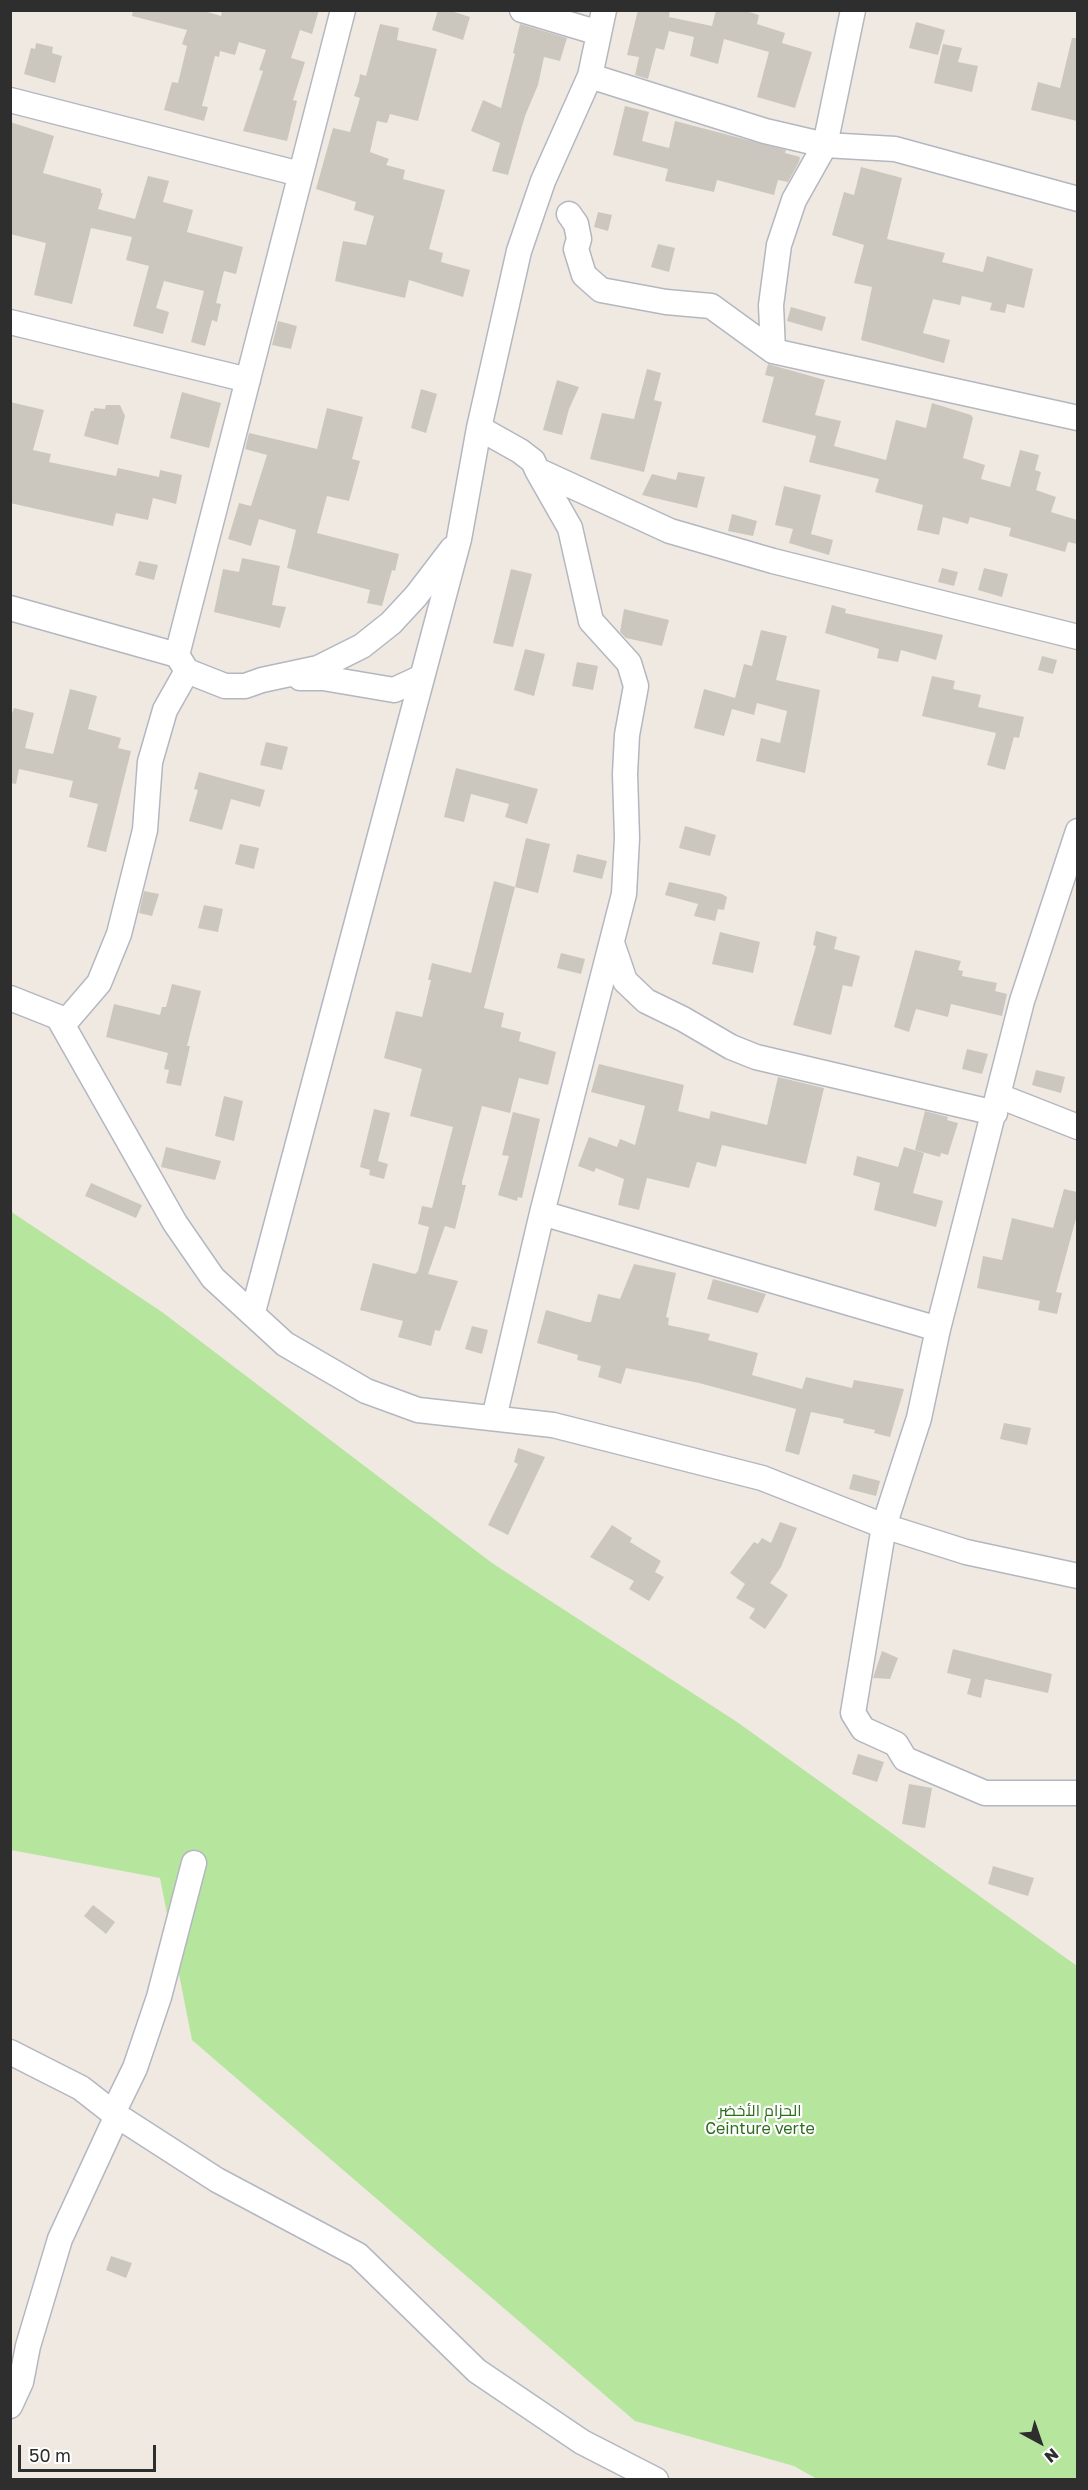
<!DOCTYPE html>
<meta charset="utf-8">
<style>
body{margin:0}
#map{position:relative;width:1088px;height:2490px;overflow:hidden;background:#efe9e1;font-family:"Golos Text",sans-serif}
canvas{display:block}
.frame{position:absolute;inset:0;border:12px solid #2e2e2e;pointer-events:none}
.north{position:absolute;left:1010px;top:2412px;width:60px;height:60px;-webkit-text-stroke:4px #fff;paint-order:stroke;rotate:140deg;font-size:16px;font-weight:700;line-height:24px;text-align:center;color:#2e2e2e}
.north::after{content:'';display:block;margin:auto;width:21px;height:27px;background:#2e2e2e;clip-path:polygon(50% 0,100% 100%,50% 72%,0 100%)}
.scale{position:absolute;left:18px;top:2445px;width:138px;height:27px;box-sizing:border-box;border:3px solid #2e2e2e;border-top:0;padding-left:8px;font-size:18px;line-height:21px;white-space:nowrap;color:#2e2e2e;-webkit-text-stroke:4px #fff;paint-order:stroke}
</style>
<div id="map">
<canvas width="1088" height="2490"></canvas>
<div class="frame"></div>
<div class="north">N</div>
<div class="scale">50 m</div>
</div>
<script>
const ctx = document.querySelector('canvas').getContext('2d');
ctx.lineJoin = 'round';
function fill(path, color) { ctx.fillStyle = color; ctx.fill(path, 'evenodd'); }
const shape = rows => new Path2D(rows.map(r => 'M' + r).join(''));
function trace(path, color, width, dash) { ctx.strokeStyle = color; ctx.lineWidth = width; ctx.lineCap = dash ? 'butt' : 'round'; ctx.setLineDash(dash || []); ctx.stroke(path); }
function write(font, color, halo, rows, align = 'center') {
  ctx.font = font + ' "Golos Text",Cairo,sans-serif'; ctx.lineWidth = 4.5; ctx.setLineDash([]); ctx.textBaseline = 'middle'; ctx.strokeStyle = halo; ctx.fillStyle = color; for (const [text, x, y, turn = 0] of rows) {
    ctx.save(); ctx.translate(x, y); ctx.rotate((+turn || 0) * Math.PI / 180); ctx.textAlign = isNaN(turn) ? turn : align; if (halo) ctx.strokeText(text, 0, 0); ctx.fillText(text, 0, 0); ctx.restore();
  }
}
fill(shape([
 [10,1211,162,1312,492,1563,737,1722,1077,1966,1077,2479,817,2479,794,2466,635,2421,192,2040,160,1878,11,1850]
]), '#b6e59e');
fill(shape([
 [133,10,201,10,221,16,222,10,319,10,312,34,300,30,291,58,305,62,293,100,297,101,287,141,243,131,263,71,259,70,266,50,239,42,235,55,220,51,219,57,215,56,202,106,208,107,204,121,164,110,172,82,178,83,187,46,182,44,187,30,132,16],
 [438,10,448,10,470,17,463,40,432,30],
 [638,10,670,10,669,17,712,26,716,10,743,10,759,15,757,24,785,33,782,43,812,52,795,108,757,97,769,52,724,39,718,64,690,56,694,37,669,31,664,50,656,48,648,79,635,75,639,57,627,55],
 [916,22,945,30,938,55,909,48],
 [380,24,399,28,397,40,437,49,418,121,390,114,387,123,377,121,370,152,389,159,386,165,405,170,403,179,445,190,429,249,443,253,441,262,470,270,463,297,409,280,405,298,335,281,343,241,366,245,374,216,354,210,356,202,316,189,333,128,350,132,360,98,354,96,359,81,360,74,366,76],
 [520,24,567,38,560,61,544,57,538,85,525,116,508,175,492,171,500,143,471,131,483,100,501,108,515,54,513,53],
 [1072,38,1077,38,1077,121,1031,110,1038,82,1060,88],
 [36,43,53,47,52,53,62,56,55,83,24,74,31,48,35,49],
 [943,44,962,48,958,62,978,66,972,92,934,83],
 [625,106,649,112,642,141,669,148,675,121,786,150,785,153,800,157,799,162,788,182,778,180,774,195,717,180,714,192,665,181,668,169,613,155],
 [10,122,54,136,43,173,101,189,101,193,103,193,98,209,135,219,148,176,169,181,163,202,193,210,187,232,243,247,236,274,224,271,216,303,221,304,217,322,212,320,205,346,191,342,204,291,164,281,156,308,169,312,163,334,133,326,149,266,126,260,132,237,91,228,72,304,34,295,46,243,10,234],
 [861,167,902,178,887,239,945,253,942,262,983,272,987,256,1033,269,1024,308,1007,304,1005,313,990,310,992,303,962,296,960,305,933,299,923,333,950,340,944,363,861,340,872,287,854,283,864,245,832,235,844,192,854,195],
 [598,212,612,215,608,231,594,227],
 [658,244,675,248,669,272,651,267],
 [791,307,826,317,822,331,787,321],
 [278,321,297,326,291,349,272,345],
 [768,364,825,380,815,415,841,421,834,446,886,460,896,420,926,428,932,403,971,415,973,418,963,458,985,465,981,479,1010,487,1020,450,1039,455,1035,470,1041,472,1036,490,1056,497,1051,512,1077,520,1077,544,1068,542,1065,552,1009,536,1011,528,970,517,968,524,943,517,939,535,917,530,923,505,875,492,879,479,809,462,816,436,762,422,774,377,765,375],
 [647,369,661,373,654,400,662,402,644,472,590,459,602,413,634,419],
 [557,380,579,387,569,409,562,435,543,430],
 [421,389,437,394,426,433,411,428],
 [182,392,221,403,209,448,170,438],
 [10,402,44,410,33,450,51,454,49,462,116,476,118,468,159,477,160,470,182,475,176,504,153,498,148,520,116,513,113,526,10,503],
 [106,405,120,405,125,416,118,445,84,436,91,411,94,411,94,408,105,409],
 [327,408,363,417,352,459,360,461,349,501,327,496,317,533,399,554,395,571,392,570,382,606,367,603,370,590,287,568,296,530,259,519,251,546,228,539,239,503,251,506,267,455,245,449,249,433,317,449],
 [678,472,705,477,697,508,642,495,652,474,676,480],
 [784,486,821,495,811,534,833,540,829,555,789,543,793,529,775,525],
 [732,514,757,521,753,536,728,531],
 [242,558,280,566,272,605,286,607,280,628,214,612,223,569,239,572],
 [139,561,158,565,154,580,135,575],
 [942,568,958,572,954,586,938,582],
 [984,568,1008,574,1002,597,978,590],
 [511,569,532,574,513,647,493,643],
 [832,605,846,609,845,613,943,635,936,660,901,650,898,662,877,658,879,649,825,633],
 [624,609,669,620,662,646,626,638,620,632],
 [761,630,787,636,776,680,820,690,805,773,756,761,761,738,780,743,787,711,757,703,754,715,732,709,724,736,694,728,704,689,735,698,744,664,752,666],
 [525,649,545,654,534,696,514,690],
 [1042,656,1057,660,1053,674,1038,670],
 [577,662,598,666,593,690,572,686],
 [932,676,955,681,953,689,981,695,978,707,1024,717,1019,738,1014,737,1005,770,987,765,996,733,922,716],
 [70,689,97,696,88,729,121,738,118,748,131,751,106,852,87,847,98,804,69,797,73,781,19,769,16,784,10,783,10,719,14,708,34,713,25,748,53,754],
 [266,742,288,747,282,770,260,765],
 [456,768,538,789,527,824,505,817,509,804,471,794,464,822,444,817],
 [199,772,265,790,260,807,231,799,222,830,189,821,198,790,194,789],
 [685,826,716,835,710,856,679,848],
 [526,838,550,844,538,893,515,887],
 [240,844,259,848,254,869,235,864],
 [577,854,607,861,602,879,573,872],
 [494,881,515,887,484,1008,504,1013,501,1027,521,1032,519,1041,556,1052,548,1085,519,1078,510,1113,482,1106,462,1182,462,1185,466,1185,455,1229,445,1226,428,1274,458,1281,440,1331,435,1330,431,1346,398,1337,403,1321,360,1310,373,1263,415,1274,418,1271,429,1227,418,1224,422,1206,432,1208,453,1127,410,1116,422,1069,384,1058,396,1011,422,1017,431,980,428,980,432,963,471,973],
 [669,882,722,894,727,897,724,910,718,909,715,921,694,916,698,904,665,895],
 [144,891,159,894,152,916,139,913],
 [204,905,223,909,218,932,198,928],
 [816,931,837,937,834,949,860,956,852,987,843,985,831,1035,793,1025,816,946,813,945],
 [720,932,760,942,753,973,712,964],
 [915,950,961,961,958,970,963,971,962,976,997,983,995,991,1007,994,1002,1016,951,1004,948,1017,916,1009,909,1032,894,1027],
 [561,953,585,959,581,974,557,968],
 [172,984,201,991,187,1046,190,1046,181,1086,166,1083,169,1070,164,1069,168,1053,106,1037,114,1004,160,1015,162,1007,166,1007],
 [967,1049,988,1054,982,1074,962,1069],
 [599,1064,684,1085,678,1111,709,1119,711,1111,767,1125,778,1077,824,1088,806,1164,722,1145,716,1167,697,1162,689,1188,647,1178,639,1210,618,1205,624,1179,596,1168,594,1172,578,1166,589,1137,617,1147,620,1139,635,1145,645,1106,591,1092],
 [1036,1070,1065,1077,1061,1093,1032,1085],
 [224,1096,243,1101,234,1141,215,1136],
 [374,1109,390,1113,378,1161,388,1164,384,1179,369,1175,370,1170,360,1167],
 [925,1111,948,1117,947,1120,958,1123,948,1155,941,1153,940,1157,915,1150],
 [513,1112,540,1119,522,1198,518,1197,517,1201,498,1195,509,1156,502,1155],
 [166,1147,221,1161,215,1180,161,1167],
 [904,1147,924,1153,913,1193,943,1201,936,1227,874,1210,880,1183,853,1175,857,1156,898,1167],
 [91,1183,142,1205,136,1218,85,1196],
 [1064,1189,1077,1192,1077,1215,1056,1292,1062,1293,1057,1314,1038,1310,1040,1301,977,1288,983,1256,1002,1260,1012,1218,1053,1228],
 [634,1264,676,1273,666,1317,669,1318,668,1325,710,1334,708,1340,758,1353,752,1375,802,1389,806,1377,852,1388,854,1380,904,1389,890,1437,874,1433,875,1430,843,1423,844,1419,811,1412,799,1455,785,1451,796,1409,699,1383,626,1368,621,1384,598,1377,601,1366,577,1360,578,1355,537,1343,546,1310,587,1322,591,1322,598,1294,620,1299],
 [713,1279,766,1294,758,1313,707,1299],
 [472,1326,488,1330,482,1354,465,1349],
 [1004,1423,1031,1428,1027,1445,1000,1439],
 [518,1448,545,1457,508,1535,488,1525,518,1464,514,1462],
 [853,1474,880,1481,876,1496,849,1489],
 [780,1522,797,1528,781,1567,770,1583,788,1595,765,1629,749,1618,755,1609,736,1598,745,1584,730,1573,754,1542,758,1544,762,1538,771,1543],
 [612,1525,632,1538,630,1542,661,1561,655,1572,664,1577,649,1601,629,1589,634,1581,590,1557],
 [953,1649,1052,1674,1048,1693,985,1679,981,1698,967,1694,971,1679,947,1673],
 [882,1651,898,1658,890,1679,873,1678],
 [858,1754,884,1762,877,1782,852,1774],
 [909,1784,932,1788,925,1828,902,1824],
 [993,1866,1034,1878,1028,1896,988,1884],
 [93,1905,115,1922,106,1934,84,1916],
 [111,2256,132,2263,126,2278,106,2270]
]), '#cbc7bf');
const minor = shape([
 [343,10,177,655,187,671,225,686,245,686,262,680,318,668,362,646,391,623,416,596,452,549],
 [522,10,599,33],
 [590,76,765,131,825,145,895,149,1078,199],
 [10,100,300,174],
 [569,214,576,224,579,239,576,249,584,275,601,290,666,302,711,306,773,351,771,305,779,245,794,200,825,145,853,10],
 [10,322,248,380],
 [773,351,1078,418],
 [479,428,520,451,533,461,537,470,670,531,773,561,1078,637],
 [10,608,177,655],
 [300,678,323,678,394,690,422,677],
 [1078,831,1022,1001,938,1329,919,1418,884,1526,966,1552,1078,1576],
 [612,943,625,981,646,1001,683,1019,731,1047,756,1057,995,1113],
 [10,998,58,1017,175,1223,213,1278,285,1344,366,1391,418,1410,553,1425,762,1478,884,1526,853,1713,863,1729,896,1744,905,1759,985,1793,1078,1793],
 [63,1025,99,983,119,934,145,830,150,762,165,710,187,671],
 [999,1096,1078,1127],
 [542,1213,938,1329],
 [253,1312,459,539,479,428,519,251,543,181,590,76,604,10],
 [494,1418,542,1213,624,894,627,838,625,774,627,735,636,686,629,663,591,621,570,528,537,470],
 [194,1863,159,1997,135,2068,113,2113,217,2180,358,2255,477,2371,582,2442,656,2480],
 [10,2052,81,2088,113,2113,114,2122,60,2239,28,2346,21,2382,10,2406]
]);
trace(minor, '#b4b7c1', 27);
trace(minor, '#fff', 24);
write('16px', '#2c6e1b', '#fff', [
 ["الحزام الأخضر",760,2111],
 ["Ceinture verte",760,2129]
]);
</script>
